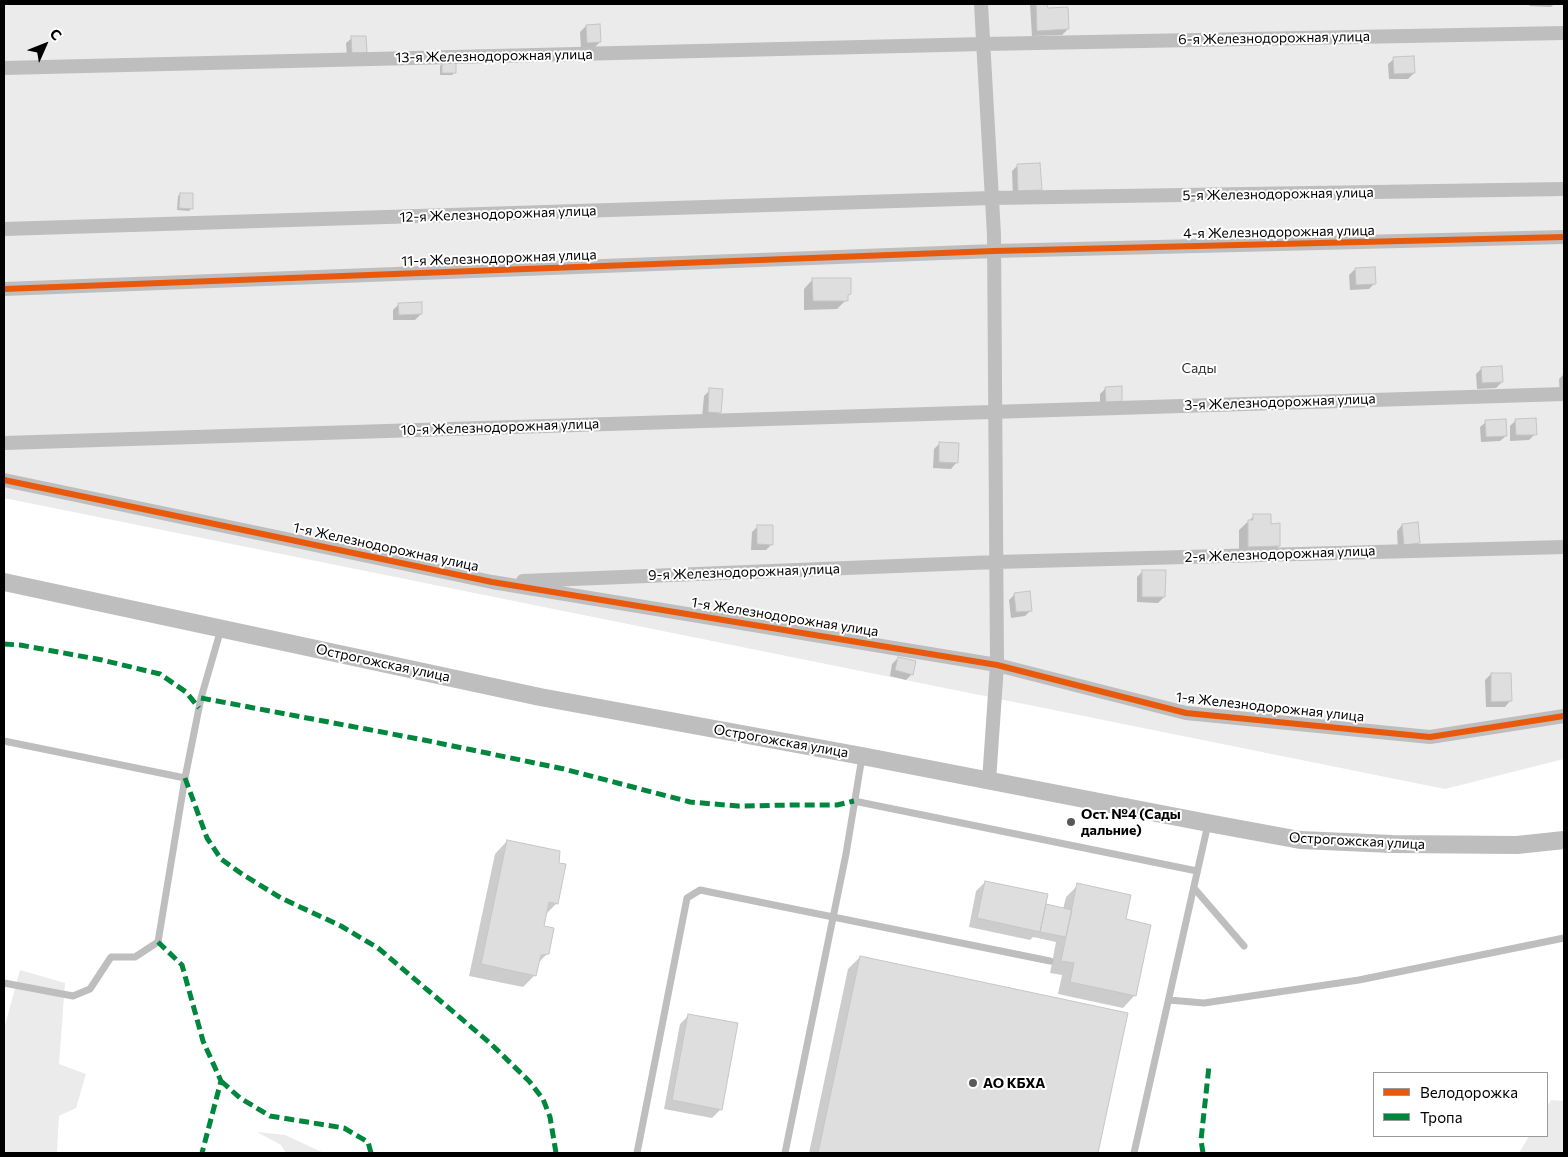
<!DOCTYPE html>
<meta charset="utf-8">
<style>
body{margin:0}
#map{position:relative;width:1568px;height:1157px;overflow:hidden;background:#fff;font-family:Commissioner,sans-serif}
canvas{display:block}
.frame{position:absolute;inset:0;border:5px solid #000;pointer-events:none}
.legend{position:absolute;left:1373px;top:1072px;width:175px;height:65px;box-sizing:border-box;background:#fff;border:1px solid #999;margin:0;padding:6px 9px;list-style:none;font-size:15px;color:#000}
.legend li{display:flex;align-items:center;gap:10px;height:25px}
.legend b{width:25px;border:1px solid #999}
.north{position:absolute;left:20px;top:20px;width:50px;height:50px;-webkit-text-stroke:4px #fff;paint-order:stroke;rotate:46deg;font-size:14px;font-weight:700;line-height:20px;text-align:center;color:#000}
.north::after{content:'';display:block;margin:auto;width:18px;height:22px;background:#000;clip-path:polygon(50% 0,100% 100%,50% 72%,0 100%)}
</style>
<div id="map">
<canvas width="1568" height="1157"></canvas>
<div class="frame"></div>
<ul class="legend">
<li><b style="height:6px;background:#e8590c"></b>Велодорожка</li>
<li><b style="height:6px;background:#00873e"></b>Тропа</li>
</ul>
<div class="north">С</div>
</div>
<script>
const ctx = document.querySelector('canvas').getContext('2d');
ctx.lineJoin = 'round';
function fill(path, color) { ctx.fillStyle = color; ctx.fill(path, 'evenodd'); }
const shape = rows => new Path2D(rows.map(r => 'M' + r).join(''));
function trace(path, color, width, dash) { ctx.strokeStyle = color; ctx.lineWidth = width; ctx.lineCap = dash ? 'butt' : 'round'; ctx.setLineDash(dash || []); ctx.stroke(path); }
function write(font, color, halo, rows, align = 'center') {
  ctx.font = font + ' Commissioner,sans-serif'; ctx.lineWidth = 4; ctx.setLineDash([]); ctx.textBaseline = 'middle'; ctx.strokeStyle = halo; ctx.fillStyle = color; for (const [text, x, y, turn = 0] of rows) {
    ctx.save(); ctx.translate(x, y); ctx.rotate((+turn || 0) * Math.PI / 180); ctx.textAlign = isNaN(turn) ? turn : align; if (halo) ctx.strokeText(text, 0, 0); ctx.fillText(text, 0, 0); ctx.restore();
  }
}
fill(shape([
 [4,4,1564,4,1564,759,1445,789,4,498],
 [20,970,65,983,59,1064,86,1074,76,1108,59,1116,57,1153,4,1153,4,1029],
 [1551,1100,1564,1101,1564,1153,1519,1153,1529,1136,1547,1136,1547,1107],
 [257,1132,285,1135,324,1153,286,1153,281,1145]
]), '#ebebeb');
fill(shape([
 [1030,4,1046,4,1046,10,1068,29,1062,35,1032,36],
 [1530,4,1554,4,1551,7,1529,6],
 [586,26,600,42,594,48,581,49,580,32],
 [352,38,366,52,347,58,346,43],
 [1394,59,1414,73,1408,79,1389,79,1388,64],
 [442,64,455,72,452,75,440,75,440,66],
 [1018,165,1040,190,1035,196,1013,197,1012,171],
 [180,194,191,208,189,211,177,210,178,196],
 [1355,269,1375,283,1369,289,1350,290,1349,275],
 [813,279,850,293,846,297,846,300,837,309,804,310,804,289],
 [399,304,421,314,415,320,393,320,393,310],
 [1482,368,1502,382,1496,388,1477,389,1476,374],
 [1564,374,1564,395,1560,395,1559,379],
 [1106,388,1115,408,1100,408,1100,394],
 [710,390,720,413,714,418,702,418,704,396],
 [1516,420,1535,434,1529,440,1510,441,1510,426],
 [1486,422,1506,436,1500,441,1481,442,1480,427],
 [940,443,956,463,951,469,933,468,934,449],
 [1254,516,1270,525,1279,546,1270,555,1239,555,1239,530],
 [1402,525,1419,543,1413,548,1398,550,1397,531],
 [758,526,772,544,766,550,751,550,752,532],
 [1143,571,1164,597,1158,603,1137,602,1137,577],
 [1015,594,1031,610,1025,616,1011,618,1009,600],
 [898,658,912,674,906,680,890,676,892,664],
 [1491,674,1510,701,1505,707,1486,707,1485,680],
 [507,841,557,903,545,915,543,927,548,953,537,964,535,975,523,987,469,976,495,854],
 [985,882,1043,908,1046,906,1063,909,1066,897,1078,885,1125,920,1135,995,1123,1008,1058,994,1062,975,1050,973,1056,942,1033,937,1030,940,969,927,976,891],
 [860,957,1126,1014,1097,1153,809,1153,848,969],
 [689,1015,721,1109,712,1118,664,1109,680,1024]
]), '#0003');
const building = shape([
 [1036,4,1047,4,1048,8,1068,7,1069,29,1037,31,1036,4],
 [600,24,601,42,587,43,586,25,600,24],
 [351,36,366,36,367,53,352,53,351,36],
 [1414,56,1415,73,1394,74,1393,57,1414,56],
 [442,62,456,62,456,73,442,73,442,62],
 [1040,163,1042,190,1018,191,1017,164,1040,163],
 [180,193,193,193,193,209,179,208,180,193],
 [1375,267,1376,284,1356,285,1355,268,1375,267],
 [812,278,851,278,851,294,848,295,848,301,813,301,812,278],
 [422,302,422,314,399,315,398,303,422,302],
 [1502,366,1503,382,1482,383,1481,367,1502,366],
 [1122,386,1122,403,1106,403,1105,387,1122,386],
 [709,388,723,389,721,413,708,412,709,388],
 [1536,418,1537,435,1516,435,1515,419,1536,418],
 [1506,419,1507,436,1486,437,1485,420,1506,419],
 [939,442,959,443,958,463,939,462,939,442],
 [1253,514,1271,514,1271,524,1280,523,1280,546,1248,547,1248,520,1253,520,1253,514],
 [1418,522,1420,543,1404,545,1402,524,1418,522],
 [757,525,773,525,773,545,757,544,757,525],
 [1142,570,1166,570,1165,597,1142,597,1142,570],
 [1030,591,1032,611,1016,612,1014,593,1030,591],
 [898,657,916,661,913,675,895,670,898,657],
 [1491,673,1511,673,1512,701,1491,702,1491,673],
 [507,840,560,851,559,863,566,864,558,904,549,902,544,926,554,928,549,954,541,955,536,976,481,964,507,840],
 [985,881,1048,894,1040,932,977,918,985,881],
 [1077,883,1131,895,1126,919,1151,925,1136,996,1070,982,1074,963,1061,961,1077,883],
 [1046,904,1072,910,1066,937,1040,932,1046,904],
 [860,956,1128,1013,1098,1153,818,1153,860,956],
 [688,1014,738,1023,722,1110,672,1100,688,1014]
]);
fill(building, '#dedede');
trace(building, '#c6c6c6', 1);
trace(shape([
 [4,741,185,778],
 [854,801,1197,871],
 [1194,888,1244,946],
 [4,983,73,996,90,989,111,957,135,957,158,942,185,778,201,698,221,629],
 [1169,1000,1204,1003,1359,980,1564,938],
 [637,1153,687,898,700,890,1050,961],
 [785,1153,846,854,862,757],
 [1134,1153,1208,824]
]), '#bebebe', 7);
trace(shape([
 [981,4,994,235,997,665,989,781],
 [4,68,984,44,1564,33],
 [4,229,992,198,1564,189],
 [4,289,994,251,1564,237],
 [4,443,1564,394],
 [4,480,492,582,997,665,1186,713,1430,737,1564,716],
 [523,581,996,562,1564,547]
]), '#bebebe', 14);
trace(shape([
 [4,582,540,697,862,756,1208,823,1300,840,1392,844,1517,845,1564,840]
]), '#bebebe', 18);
trace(shape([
 [4,644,20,645,102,660,160,674,186,692,199,708],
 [201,698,424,740,564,769,690,802,738,806,796,805,837,805,854,801],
 [185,778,207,838,221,859,242,874,281,898,341,926,378,948,490,1043,529,1081,543,1099,550,1117,556,1153],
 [158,942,182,965,203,1041,221,1081,202,1153],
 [221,1081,240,1098,270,1116,344,1128,368,1142,371,1153],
 [1203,1153,1201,1140,1209,1066]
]), '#00873e', 5, [10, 5]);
trace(shape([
 [4,289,994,251,1564,237],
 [4,480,492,582,997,665,1186,713,1430,737,1564,716]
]), '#e8590c', 6);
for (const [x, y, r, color] of [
 [1071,822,5,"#595959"],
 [973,1083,5,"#595959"]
]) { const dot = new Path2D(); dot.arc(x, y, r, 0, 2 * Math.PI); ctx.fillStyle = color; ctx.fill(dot); trace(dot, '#fff', 2); }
write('14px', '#000', '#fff', [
 ["6-я Железнодорожная улица",1274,38,-1],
 ["13-я Железнодорожная улица",494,56,-1],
 ["5-я Железнодорожная улица",1278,194,-1],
 ["12-я Железнодорожная улица",498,214,-2],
 ["4-я Железнодорожная улица",1279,232,-1],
 ["11-я Железнодорожная улица",499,258,-2],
 ["3-я Железнодорожная улица",1280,402,-2],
 ["10-я Железнодорожная улица",500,427,-2],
 ["1-я Железнодорожная улица",386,547,12],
 ["2-я Железнодорожная улица",1280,554,-2],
 ["9-я Железнодорожная улица",744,572,-2],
 ["1-я Железнодорожная улица",785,617,9],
 ["Острогожская улица",383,663,12],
 ["1-я Железнодорожная улица",1270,707,6],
 ["Острогожская улица",781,741,10],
 ["Острогожская улица",1357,841,3]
]);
write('14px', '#313131', '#fff', [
 ["Сады",1199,368]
]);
write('bold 14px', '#000', '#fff', [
 ["Ост. №4 (Сады",1081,814],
 ["дальние)",1081,830],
 ["АО КБХА",983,1083]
], 'left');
</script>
